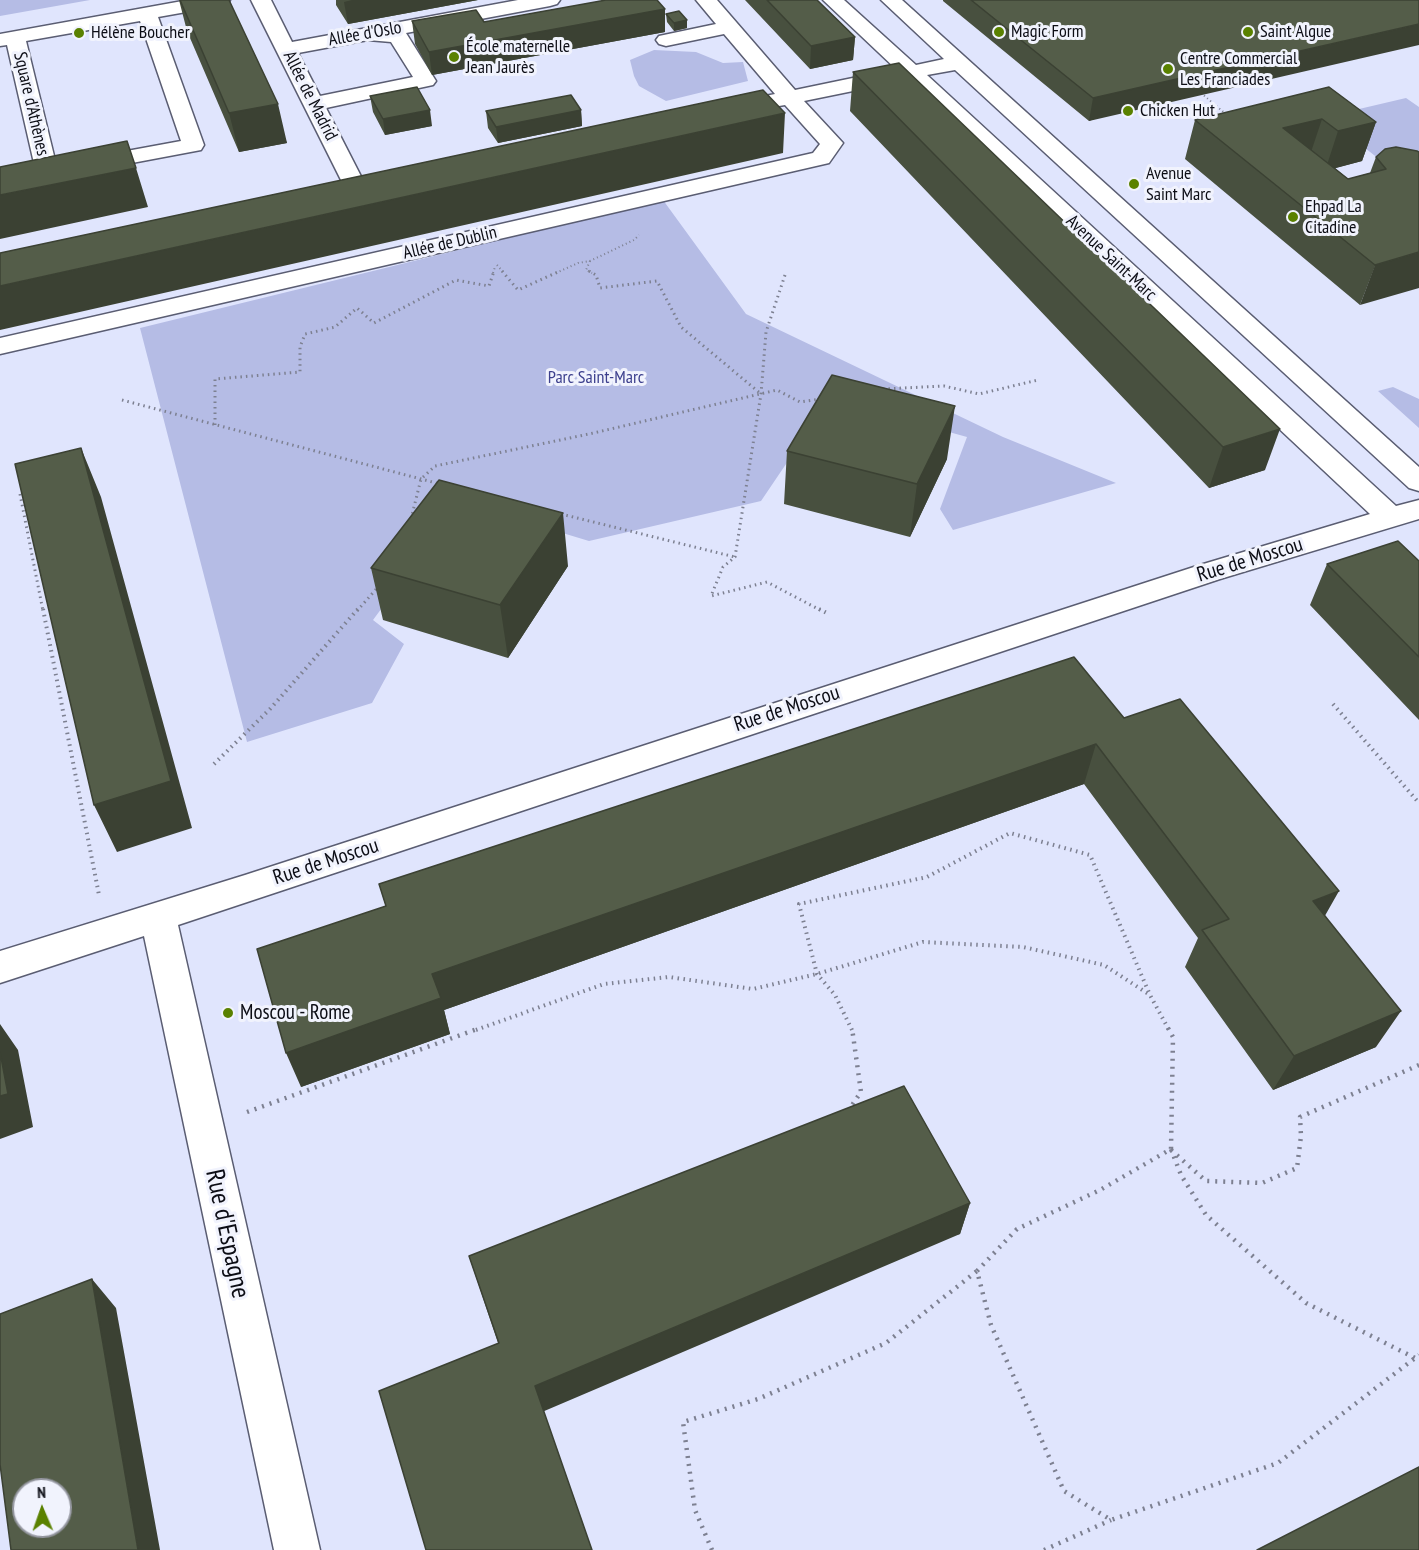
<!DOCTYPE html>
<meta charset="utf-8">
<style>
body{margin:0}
#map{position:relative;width:1419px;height:1550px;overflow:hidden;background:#e0e5fd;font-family:"PT Sans Narrow",sans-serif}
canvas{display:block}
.north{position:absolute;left:12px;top:1478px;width:60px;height:60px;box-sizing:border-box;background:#f1f3fd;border:2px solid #9597a0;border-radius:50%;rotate:358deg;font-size:16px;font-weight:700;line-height:24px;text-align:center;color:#0c0d15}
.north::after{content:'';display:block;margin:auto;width:21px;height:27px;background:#5a8100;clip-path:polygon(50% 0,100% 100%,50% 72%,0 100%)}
</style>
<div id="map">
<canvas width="1419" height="1550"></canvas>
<div class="north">N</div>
</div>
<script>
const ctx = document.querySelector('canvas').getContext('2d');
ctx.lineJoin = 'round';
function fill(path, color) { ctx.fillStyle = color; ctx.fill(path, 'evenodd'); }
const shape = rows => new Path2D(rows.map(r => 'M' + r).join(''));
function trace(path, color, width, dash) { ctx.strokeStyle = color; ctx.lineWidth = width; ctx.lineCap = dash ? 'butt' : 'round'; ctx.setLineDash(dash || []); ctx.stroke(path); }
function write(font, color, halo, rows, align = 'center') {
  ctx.font = font + ' "PT Sans Narrow",sans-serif'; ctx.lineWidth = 6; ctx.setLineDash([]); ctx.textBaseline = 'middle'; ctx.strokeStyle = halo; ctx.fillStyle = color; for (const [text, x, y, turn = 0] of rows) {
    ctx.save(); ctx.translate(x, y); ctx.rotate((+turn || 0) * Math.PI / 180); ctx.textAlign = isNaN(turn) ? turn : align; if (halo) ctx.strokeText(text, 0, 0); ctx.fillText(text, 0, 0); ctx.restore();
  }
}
fill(shape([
 [0,0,90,0,0,16],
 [654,50,696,52,723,63,743,62,748,81,666,101,639,86,634,76,630,60],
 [1406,98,1419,107,1419,190,1325,117],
 [663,200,746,314,1003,437,1116,483,953,530,940,509,967,437,830,399,761,501,589,541,460,502,373,620,404,644,372,703,247,742,140,328],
 [1393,387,1419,399,1419,428,1378,391]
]), '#b5bce5');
const minor = shape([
 [188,0,230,0,227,4,220,6,158,17,204,145,201,150,47,179,39,177,36,172,7,45,0,46,0,34,188,0],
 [140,21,181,141,56,164,26,41,140,21],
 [251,0,271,0,292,42,518,0,560,0,557,4,550,6,406,33,436,81,433,85,326,108,369,192,366,197,358,199,350,197,347,192,251,0],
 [368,40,391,42,413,77,320,96,298,53,368,40],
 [696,0,717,0,795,90,896,69,823,0,844,0,916,65,944,59,881,0,902,0,1419,467,1419,491,1409,488,955,70,927,75,1396,506,1419,500,1419,519,1220,579,178,925,320,1550,274,1550,144,936,0,983,0,951,245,875,1200,565,1370,514,907,80,804,101,843,143,829,163,0,354,0,338,813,153,820,144,785,105,773,107,765,106,762,101,765,96,775,94,724,34,666,46,659,44,656,40,659,36,716,24,696,0]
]);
trace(minor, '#5a5d72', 3);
trace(shape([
 [1201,93,1227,115],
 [590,261,586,270,592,273],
 [497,265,504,273],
 [493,273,495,267],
 [556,273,578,263,590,261,634,240,639,235]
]), '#7d8091', 2, [1, 3]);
trace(shape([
 [502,271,518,290,560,271],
 [589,271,596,275,600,288,657,281,681,327,761,394],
 [785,275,766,332,761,394,735,557,723,567,711,596,767,582,822,611],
 [883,389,944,386,979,394,1038,380],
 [122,400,440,484],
 [215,425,215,379,300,372,300,347,305,334,335,327,357,308,374,323,456,280,489,286,494,271],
 [20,494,43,611],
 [561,514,735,557],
 [411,519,421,479,435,466,589,434,777,390,800,402,820,399],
 [357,611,378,587]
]), '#7d8091', 3, [1.5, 4]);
trace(shape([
 [43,609,99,895],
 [819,609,827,613],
 [1333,704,1419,803],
 [214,764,270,709,358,609],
 [476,1030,604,984,669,977,753,989,817,974,923,942,1023,947,1104,965,1150,995,1169,1030],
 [852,1030,835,995,817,974,799,904,927,877,1010,833,1090,855,1150,995]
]), '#7d8091', 4, [1.5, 4.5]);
trace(shape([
 [1168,1028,1173,1037,1171,1149,1100,1190,1017,1229,977,1271,991,1325,1064,1491,1111,1520,1278,1463,1419,1355],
 [848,1111,861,1092,852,1028],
 [247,1112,480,1028],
 [1171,1149,1181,1175,1206,1215,1306,1303,1415,1358],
 [1171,1150,1206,1181,1262,1183,1297,1168,1301,1136,1300,1117,1419,1065],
 [712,1550,695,1510,683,1422,758,1399,886,1343,977,1271],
 [1044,1550,1111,1520]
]), '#7d8091', 4.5, [2, 6]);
fill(minor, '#fff');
fill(shape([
 [179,0,229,0,287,143,239,152,187,31],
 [336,0,478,0,348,24,336,5],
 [745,0,817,0,855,37,853,60,810,69],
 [943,0,1419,0,1089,121,943,1],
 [665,9,665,32,432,75,415,44,412,21,484,22],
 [666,14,687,20,687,28,674,31,667,22],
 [853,72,1265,470,1209,488,850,111],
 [1329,87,1376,122,1362,161,1335,168,1348,179,1370,173,1376,157,1419,152,1360,305,1185,159,1195,120],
 [370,96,432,126,385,135,373,112],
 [581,110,582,126,498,143,488,128,486,111],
 [787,451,947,459,910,537,784,504],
 [1419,561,1419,720,1310,605,1327,564],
 [568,566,508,658,383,620,371,568],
 [1124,718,1325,916,1376,1047,1273,1090,1185,967,1198,938,1084,784,444,1010,450,1034,301,1087,386,907,379,884],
 [970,1203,960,1234,498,1343,469,1256]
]), '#48503f');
fill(shape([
 [352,0,478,0,348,24,344,2],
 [665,9,665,32,432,75,429,52],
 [687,20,687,28,674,31,674,23],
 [1419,24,1419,45,1089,121,1093,98],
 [855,37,853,60,810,69,811,46],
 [278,104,287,143,239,152,229,113],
 [430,110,432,126,385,135,383,119],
 [581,110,582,126,498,143,496,127],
 [785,113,783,153,0,330,0,286],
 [1322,119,1309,158,1283,128],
 [1376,122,1362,161,1325,171,1338,131],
 [136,168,148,207,0,239,0,195],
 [1419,252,1419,288,1360,305,1375,265],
 [955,406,947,459,910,537,917,484],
 [1280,429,1265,470,1209,488,1223,447],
 [81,448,101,497,192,828,117,852,94,805],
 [563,513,568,566,508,658,500,605],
 [1096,744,1084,784,444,1010,450,1034,301,1087,286,1053,432,974],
 [1339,891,1318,928,1313,901],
 [1401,1011,1376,1047,1273,1090,1294,1056],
 [0,1024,18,1050,33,1127,0,1139],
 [970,1203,960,1234,542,1412,535,1386],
 [92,1279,116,1308,160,1550,138,1550]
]), '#3b4133');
const building = shape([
 [180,0,229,0,278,104,229,113,180,0],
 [606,0,657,0,665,9,429,52,412,21,476,10,484,22,606,0],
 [767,0,817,0,855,37,811,46,767,0],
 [971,0,1419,0,1419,24,1093,98,971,0],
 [679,11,687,20,674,23,666,14,679,11],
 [899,63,1280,429,1223,447,853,72,899,63],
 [417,87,430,110,383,119,370,96,417,87],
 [1329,87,1376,122,1338,131,1322,119,1283,128,1348,179,1386,169,1376,157,1385,149,1396,147,1417,151,1419,152,1419,252,1375,265,1195,120,1329,87],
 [763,90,785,113,0,286,0,253,763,90],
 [571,95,581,110,496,127,486,111,571,95],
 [127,141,136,168,0,195,0,167,127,141],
 [832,375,955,406,917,484,787,451,832,375],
 [81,448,171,781,94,805,15,464,81,448],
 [439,480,563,513,500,605,371,568,439,480],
 [1398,541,1419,561,1419,657,1327,564,1398,541],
 [1074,657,1124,718,1180,699,1339,891,1313,901,1401,1011,1294,1056,1202,930,1229,919,1096,744,432,974,441,998,286,1053,257,949,386,906,379,884,1074,657],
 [0,1052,8,1094,0,1096,0,1052],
 [904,1086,970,1203,535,1386,592,1550,426,1550,379,1391,499,1343,469,1256,904,1086],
 [92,1279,138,1550,11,1550,0,1464,0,1314,92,1279],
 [24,1490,60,1490,60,1526,24,1526,24,1490],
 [1419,1467,1419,1550,1257,1550,1419,1467]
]);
fill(building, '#545d49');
trace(building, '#3b4133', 1.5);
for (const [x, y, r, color] of [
 [999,32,6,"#5a8100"],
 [1248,32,6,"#5a8100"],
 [79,33,6,"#5a8100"],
 [454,57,6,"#5a8100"],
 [1168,69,6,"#5a8100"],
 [1128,111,6,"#5a8100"],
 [1134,184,6,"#5a8100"],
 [1293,217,6,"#5a8100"],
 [228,1013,6,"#5a8100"]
]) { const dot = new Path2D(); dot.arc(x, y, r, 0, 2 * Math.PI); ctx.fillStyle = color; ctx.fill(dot); trace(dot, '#f1f3fd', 2); }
write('18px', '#0c0d15', '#f1f3fd', [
 ["Magic Form",1011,32],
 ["Saint Algue",1260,32],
 ["Hélène Boucher",91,33],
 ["École maternelle",466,47],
 ["Jean Jaurès",466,68],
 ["Centre Commercial",1180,59],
 ["Les Franciades",1180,80],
 ["Chicken Hut",1140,111],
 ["Avenue",1146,174],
 ["Saint Marc",1146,195],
 ["Ehpad La",1305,207],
 ["Citadine",1305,228]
], 'left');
write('18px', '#0c0d15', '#f1f3fd', [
 ["Allée d'Oslo",365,34,-10],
 ["Allée de Madrid",310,96,63],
 ["Square d'Athènes",31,104,77],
 ["Allée de Dublin",450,243,-13],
 ["Avenue Saint-Marc",1111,258,43]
]);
write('18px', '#3c3f8d', '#f1f3fd', [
 ["Parc Saint-Marc",596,378]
]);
write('21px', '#0c0d15', '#f1f3fd', [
 ["Rue de Moscou",1250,560,-17],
 ["Rue de Moscou",787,709,-18],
 ["Rue de Moscou",326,862,-18]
]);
write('21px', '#0c0d15', '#f1f3fd', [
 ["Moscou - Rome",240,1013]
], 'left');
write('26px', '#0c0d15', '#f1f3fd', [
 ["Rue d'Espagne",227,1234,78]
]);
</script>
